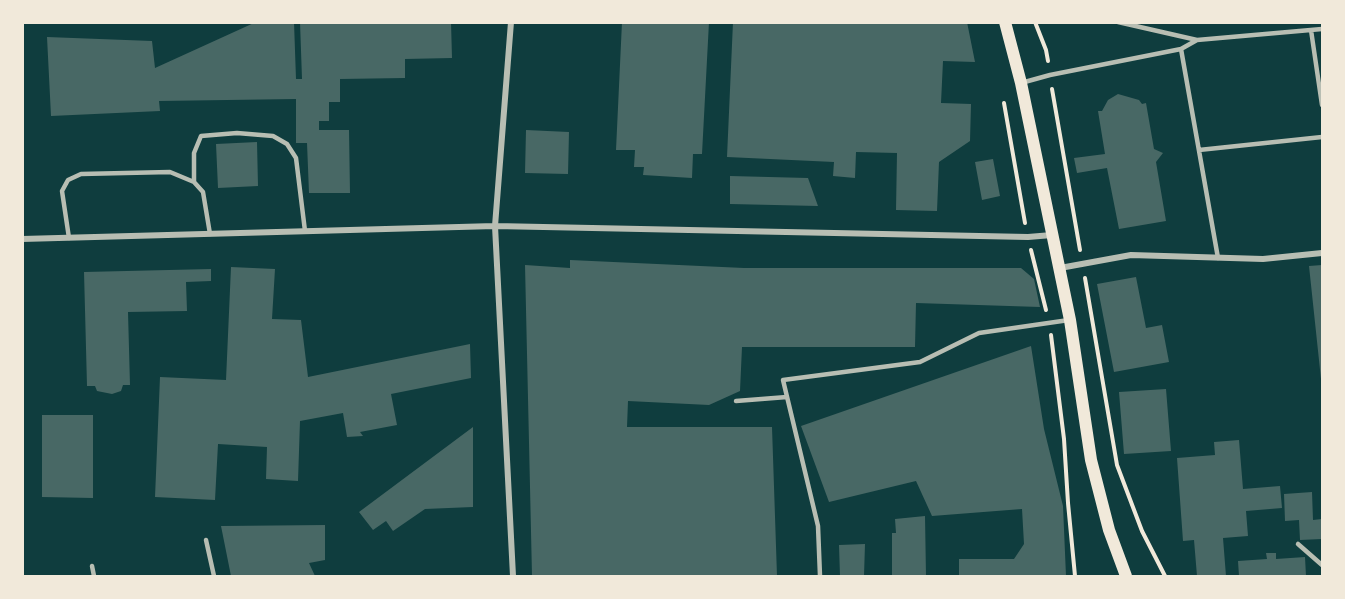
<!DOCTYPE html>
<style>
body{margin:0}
#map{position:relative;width:1345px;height:599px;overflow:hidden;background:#0f3d3e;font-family:"Roboto Condensed",sans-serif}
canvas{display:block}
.frame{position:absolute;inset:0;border:24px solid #f1e9da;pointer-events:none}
</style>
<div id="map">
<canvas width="1345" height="599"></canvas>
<div class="frame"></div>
</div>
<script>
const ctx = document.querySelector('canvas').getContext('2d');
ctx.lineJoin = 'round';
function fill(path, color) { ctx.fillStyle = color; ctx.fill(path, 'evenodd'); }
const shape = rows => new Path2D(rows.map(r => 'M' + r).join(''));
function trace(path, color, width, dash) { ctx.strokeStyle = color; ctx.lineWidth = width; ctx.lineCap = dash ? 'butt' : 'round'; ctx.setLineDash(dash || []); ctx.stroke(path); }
fill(shape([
 [256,22,294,22,296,79,302,79,300,22,451,22,452,58,405,59,405,78,340,79,340,102,329,102,329,121,319,121,319,130,349,130,350,193,309,193,307,143,296,143,296,99,159,101,160,111,51,116,47,37,152,41,155,68],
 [622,22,709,22,702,154,693,154,692,178,643,175,644,167,634,167,635,150,616,150],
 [733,22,967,22,975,62,943,61,941,103,971,104,970,141,939,162,937,211,896,210,897,153,856,152,855,178,833,176,834,162,727,157],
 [1118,94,1139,100,1142,104,1146,103,1154,149,1163,153,1156,162,1166,221,1119,229,1107,168,1077,173,1074,158,1105,154,1098,111,1102,111,1108,100],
 [526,130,569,132,568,174,525,173],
 [257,142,258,186,218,188,216,144],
 [993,159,1000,196,982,200,975,162],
 [730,176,808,178,818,206,730,204],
 [570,260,744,268,1021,268,1034,279,1040,307,916,303,915,347,742,347,740,391,709,405,628,401,627,427,772,427,777,576,532,576,525,265,570,268],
 [1322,265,1322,379,1321,379,1309,266],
 [231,267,275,269,272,319,301,320,308,377,470,344,471,378,391,394,397,425,360,432,363,436,347,437,343,413,300,421,298,481,266,479,267,447,218,444,215,500,155,497,160,377,226,380],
 [211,269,211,281,186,282,187,311,128,312,130,385,123,385,121,391,112,394,97,391,95,386,87,386,84,272],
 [1136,277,1146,328,1162,325,1169,362,1114,372,1097,284],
 [1031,346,1044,429,1063,506,1066,576,959,576,959,559,1014,559,1024,544,1022,509,932,516,916,481,829,502,801,426],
 [1166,389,1171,451,1124,454,1119,392],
 [42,415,93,415,93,498,42,497],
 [473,427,473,507,425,509,393,531,386,521,373,530,359,512],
 [1239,440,1243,489,1280,486,1282,508,1246,511,1248,536,1223,538,1226,576,1197,576,1194,540,1183,541,1177,458,1215,455,1214,442],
 [1312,492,1313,520,1322,519,1322,539,1300,540,1299,520,1285,521,1284,494],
 [925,516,926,576,892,576,892,533,896,533,895,519],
 [325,525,325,560,309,563,315,576,231,576,221,526],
 [865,544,864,576,840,576,839,545],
 [1266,553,1276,553,1276,559,1305,557,1306,576,1239,576,1238,561,1267,559]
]), '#486865');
trace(shape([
 [1035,22,1046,50,1048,61],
 [1052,89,1080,250],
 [1004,103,1025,223],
 [1031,250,1046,310],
 [1085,278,1117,465,1142,531,1165,576],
 [1051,335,1064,439,1068,503,1075,576]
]), '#f1e9da', 4);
trace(shape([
 [1118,22,1197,40],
 [1311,30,1322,105],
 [1181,49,1218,258],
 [1021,83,1050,75,1181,49,1197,40,1322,29],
 [1199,150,1322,137],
 [194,182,194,153,201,136,237,133,273,136,287,144,296,158,305,231],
 [69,238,62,191,68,180,81,174,170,172,194,182,203,192,210,234],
 [736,401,787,397],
 [206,540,214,576],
 [1298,544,1322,565],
 [92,566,94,576],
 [820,576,818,526,783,380,920,362,979,333,1069,320]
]), '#b8beb3', 4.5);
trace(shape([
 [511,22,495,226,513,576],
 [22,239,495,226,1028,237,1052,235],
 [1060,268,1131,255,1263,259,1322,253]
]), '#b8beb3', 6);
trace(shape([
 [1005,22,1021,83,1070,320,1091,460,1109,530,1126,576]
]), '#f1e9da', 12);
</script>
